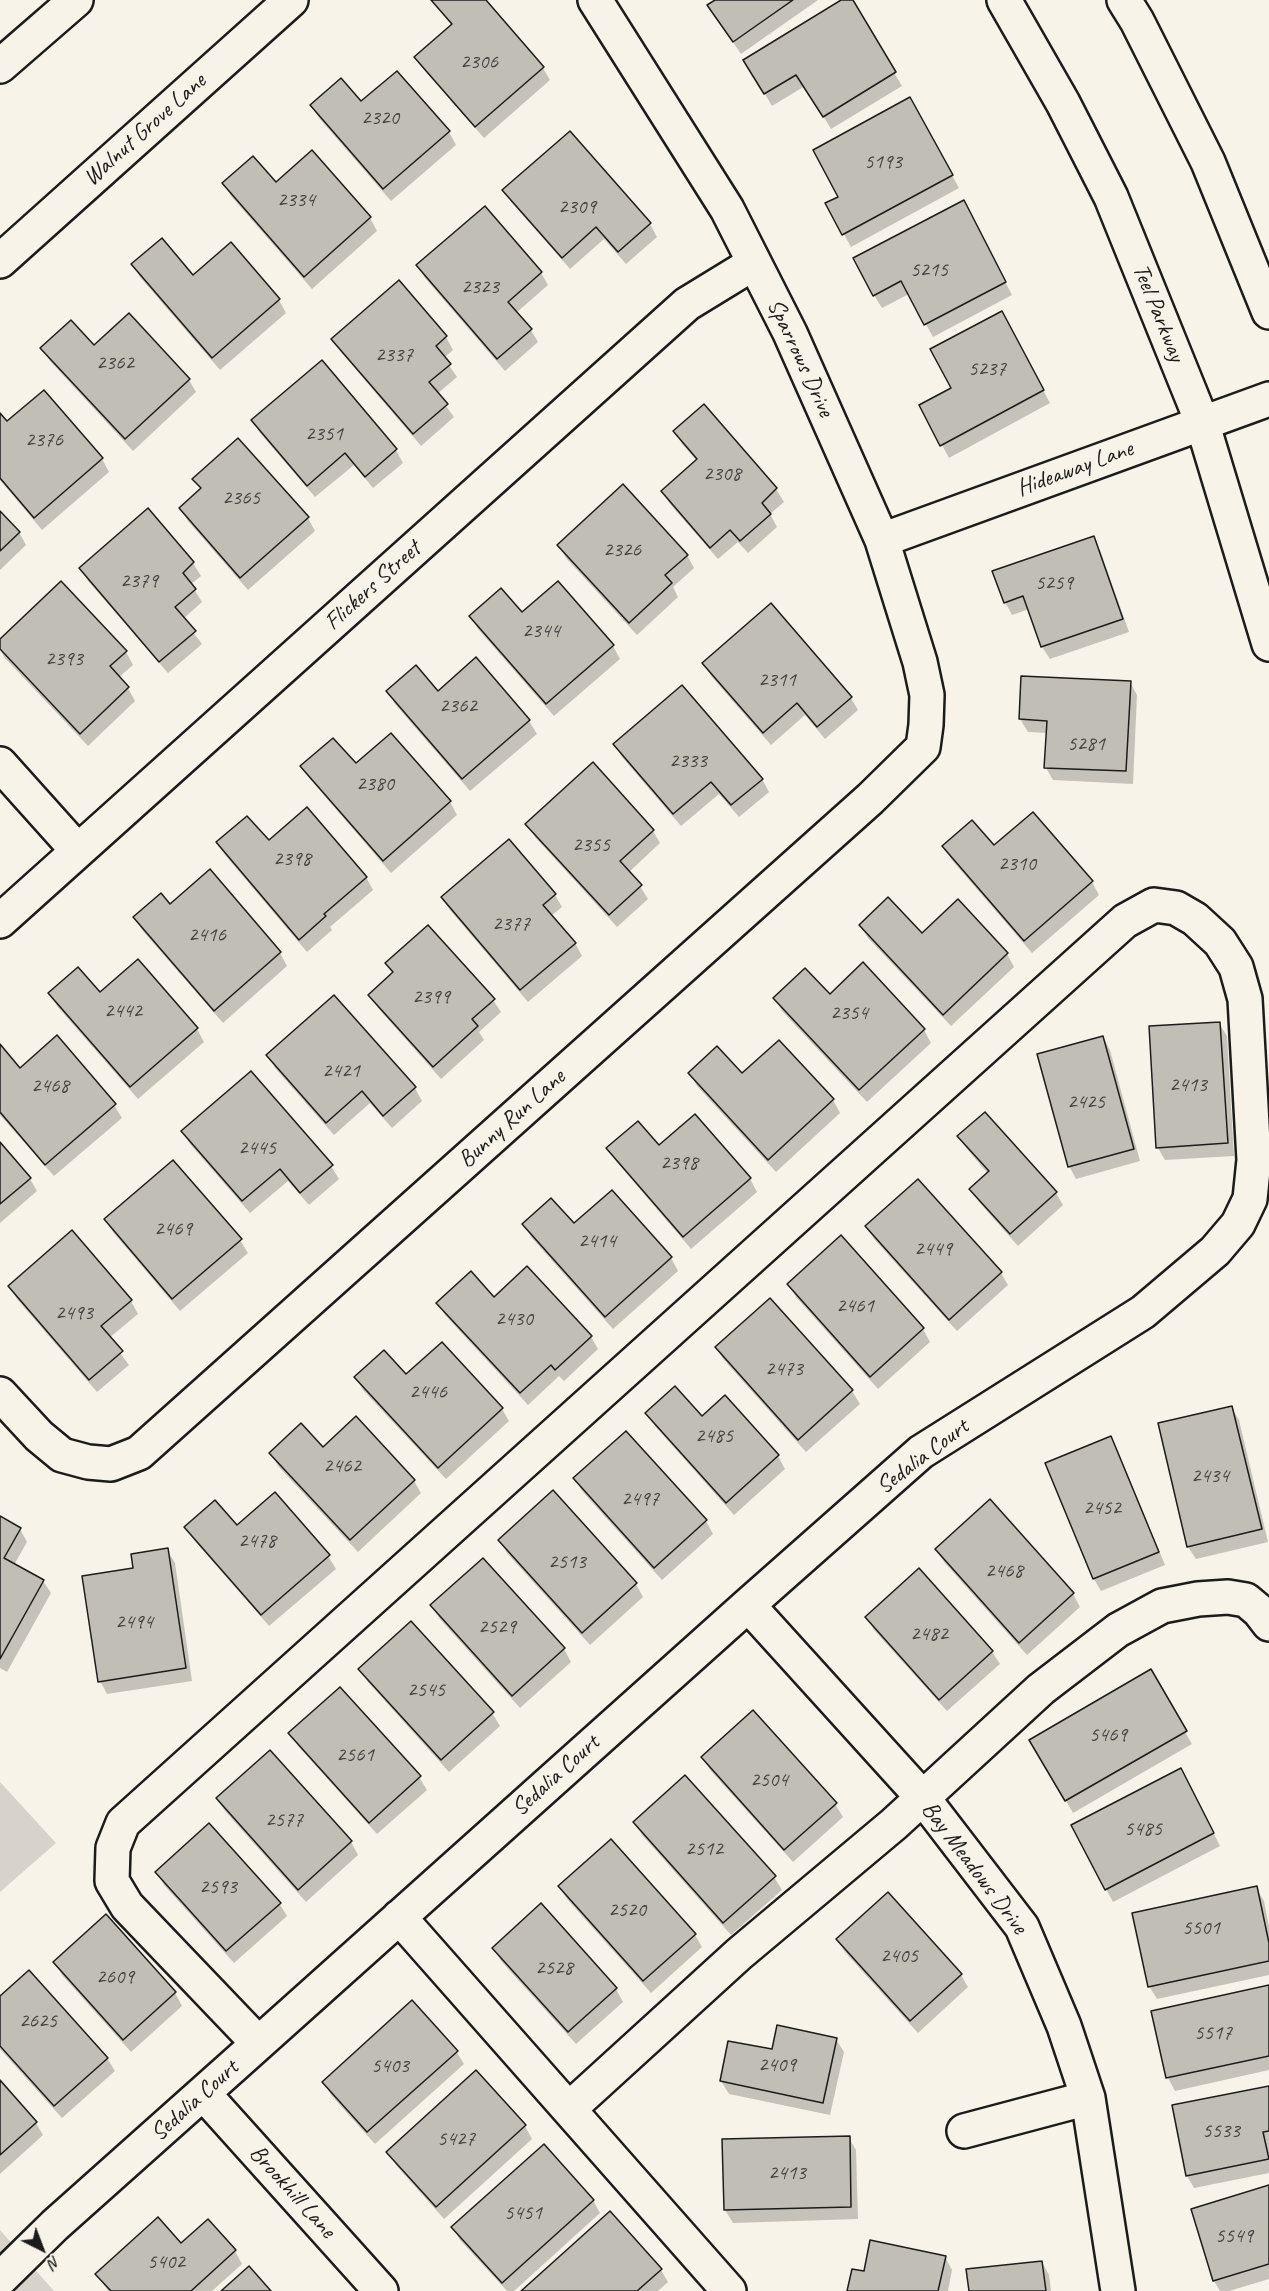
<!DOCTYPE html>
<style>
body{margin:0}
#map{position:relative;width:1269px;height:2291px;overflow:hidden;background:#f7f3e8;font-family:Caveat,sans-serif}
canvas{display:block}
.north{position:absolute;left:12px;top:2219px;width:60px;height:60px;-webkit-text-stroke:4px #f7f3e8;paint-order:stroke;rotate:138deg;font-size:16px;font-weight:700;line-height:24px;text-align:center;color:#1c1c1c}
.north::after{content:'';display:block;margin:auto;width:21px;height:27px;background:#1c1c1c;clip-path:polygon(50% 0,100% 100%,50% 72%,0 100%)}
</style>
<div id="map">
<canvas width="1269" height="2291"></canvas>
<div class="north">N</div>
</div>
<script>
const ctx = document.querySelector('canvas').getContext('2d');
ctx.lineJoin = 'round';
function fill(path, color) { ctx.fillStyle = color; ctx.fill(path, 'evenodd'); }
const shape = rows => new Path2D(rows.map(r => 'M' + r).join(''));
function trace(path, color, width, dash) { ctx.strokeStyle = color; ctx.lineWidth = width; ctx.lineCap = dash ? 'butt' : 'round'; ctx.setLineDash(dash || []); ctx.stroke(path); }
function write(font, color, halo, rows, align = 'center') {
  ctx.font = font + ' Caveat,sans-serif'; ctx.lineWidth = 6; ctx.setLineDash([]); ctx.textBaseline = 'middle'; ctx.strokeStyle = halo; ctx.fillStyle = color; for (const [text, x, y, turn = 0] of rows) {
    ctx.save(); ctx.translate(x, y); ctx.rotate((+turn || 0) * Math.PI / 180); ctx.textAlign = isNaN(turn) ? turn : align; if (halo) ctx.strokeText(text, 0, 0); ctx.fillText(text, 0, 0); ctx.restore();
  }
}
fill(shape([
 [0,1782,56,1843,0,1892],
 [0,2230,54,2291,0,2291]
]), '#d7d3cb');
fill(shape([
 [432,0,484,0,543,68,550,80,484,138,424,70,416,57,452,26],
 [717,0,818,0,741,54,709,6],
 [844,0,851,0,902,86,831,129,805,86,772,106,745,60],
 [910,99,959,188,851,247,827,204,840,197],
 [312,106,449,132,456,145,391,201,319,118],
 [570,133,650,224,657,237,626,264,604,239,570,269,512,203,504,190],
 [312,152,370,218,377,231,312,289,231,196,224,184,276,184],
 [971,215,1012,295,933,337,909,294,882,308,874,295],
 [231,244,279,300,286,313,220,370,140,277,133,264,193,277],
 [418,266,541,273,548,285,516,313,531,330,538,342,505,371,425,278],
 [399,282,446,337,453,350,444,358,457,377,437,394,454,417,421,446,341,352,333,339],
 [1009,325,1050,403,949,458,942,445,953,388],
 [94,347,189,380,196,392,133,451,50,361,42,348],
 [322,362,396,450,403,463,373,488,354,465,315,497,260,433,253,420],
 [44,392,102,459,109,472,42,530,0,480,0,415,7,423],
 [704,406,776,489,784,502,770,514,777,527,748,553,738,542,718,559,670,504,662,491,697,461,682,444,675,431],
 [194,479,308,518,315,531,248,590,188,521,181,508,201,490],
 [148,510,193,563,201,576,191,584,202,602,183,619,202,644,168,673,88,581,81,568],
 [0,513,19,532,26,545,0,570],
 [1093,538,1100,550,1129,632,1050,659,1042,647,1029,609,1012,615,1005,602],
 [559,545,687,555,694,568,673,587,678,597,637,635,566,558],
 [471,617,613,646,620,659,554,716,478,629],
 [0,641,126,652,133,665,118,678,128,688,135,701,88,746,4,657,0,649],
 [476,659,529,721,537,734,470,791,395,704,388,691,438,693],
 [704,663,851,698,858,710,825,739,805,715,771,745,711,676],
 [1130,682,1137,695,1133,784,1053,780,1046,768,1048,733,1028,732,1020,719],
 [615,744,762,779,769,792,739,817,719,794,681,826,622,757],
 [356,766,450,802,457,815,391,873,310,779,302,767],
 [1033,814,1092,882,1099,895,1032,953,951,859,943,846,994,847],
 [527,824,653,831,660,843,628,873,640,886,648,899,617,927,535,837],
 [268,842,366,877,373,890,330,927,332,930,307,952,225,855,218,843],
 [209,872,280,953,287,966,223,1023,142,930,135,918,170,906],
 [555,895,562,907,551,916,575,943,582,956,528,1002,450,910,442,898],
 [860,925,1007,954,1014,967,951,1026,868,938],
 [387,963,493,1000,501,1012,479,1032,484,1040,441,1079,378,1008,370,995,393,974],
 [863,965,924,1030,931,1043,867,1102,782,1011,775,998,829,996],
 [50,993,100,994,197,1029,204,1042,138,1099,57,1006],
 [334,997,415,1088,422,1101,392,1128,370,1103,334,1135,275,1068,268,1055],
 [1219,1023,1227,1036,1234,1156,1165,1160,1158,1148],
 [1103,1037,1110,1050,1140,1161,1076,1179,1069,1166],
 [779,1042,833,1100,840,1113,776,1172,697,1086,690,1073,742,1075],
 [0,1047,20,1070,114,1105,122,1118,54,1176,0,1115],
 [695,1116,750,1179,757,1192,691,1249,616,1161,608,1149,659,1147],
 [183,1132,331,1166,339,1179,309,1205,288,1181,250,1213,190,1144],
 [959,1137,1056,1193,1063,1205,1018,1246,979,1202,971,1189,988,1174,967,1149],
 [0,1145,30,1179,37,1191,0,1223],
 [106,1220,240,1240,248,1253,180,1311,113,1232],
 [524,1224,574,1226,671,1258,678,1271,613,1329,531,1237],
 [867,1227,1001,1273,1008,1285,957,1331,874,1239],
 [72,1232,131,1301,138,1314,109,1338,129,1365,97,1392,17,1299,9,1286],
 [841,1238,923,1329,930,1342,878,1389,796,1297,789,1285],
 [494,1299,591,1337,598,1349,564,1381,559,1376,528,1405,445,1315,438,1303],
 [770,1300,852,1391,860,1404,806,1452,724,1360,716,1348],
 [356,1377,406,1377,502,1409,509,1421,446,1479,363,1390],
 [725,1397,778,1456,785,1469,734,1515,655,1426,647,1413,702,1418],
 [1232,1408,1239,1420,1268,1542,1196,1559,1188,1547,1160,1425],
 [626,1433,706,1521,713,1534,662,1580,582,1491,575,1479],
 [1111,1438,1118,1451,1165,1565,1101,1591,1094,1579,1047,1464],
 [323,1449,414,1481,421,1493,358,1552,278,1466,271,1453],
 [553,1492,636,1584,643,1597,590,1645,507,1553,500,1540],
 [989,1501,1073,1594,1080,1607,1027,1655,944,1562,936,1549],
 [0,1518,20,1529,27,1542,14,1565,43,1581,51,1593,7,1672,0,1668],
 [186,1527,237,1527,328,1556,336,1569,269,1626,194,1540],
 [167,1550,175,1563,192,1681,107,1694,100,1681,134,1569],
 [432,1606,564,1649,571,1662,520,1708,439,1618],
 [867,1617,992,1652,1000,1664,947,1711,874,1630],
 [360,1669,492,1713,500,1726,449,1772,367,1681],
 [1150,1671,1192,1744,1073,1813,1031,1740],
 [290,1733,419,1777,427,1790,377,1834,298,1746],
 [270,1752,351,1842,358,1855,306,1902,225,1811,217,1799],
 [703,1758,835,1804,843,1817,793,1862,710,1770],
 [1188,1782,1220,1846,1113,1902,1106,1889],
 [635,1823,774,1877,782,1890,731,1935,642,1835],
 [157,1872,279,1903,287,1916,234,1963,164,1885],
 [560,1887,695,1935,702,1947,651,1993,567,1899],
 [1256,1888,1264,1901,1269,1926,1269,1975,1157,1999,1149,1986],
 [106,1916,175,1993,182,2006,131,2052,62,1975,55,1962],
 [837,1939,961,1975,968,1987,918,2033,845,1952],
 [494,1948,616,1989,623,2002,576,2044,501,1961],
 [1269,1986,1269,2070,1175,2091,1168,2078,1153,2012],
 [0,1998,107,2058,115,2071,62,2118,0,2049],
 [836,2039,844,2052,830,2115,729,2094,721,2081],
 [456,2051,464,2064,375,2144,331,2095,324,2082],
 [476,2073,525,2126,532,2139,444,2219,396,2165,388,2152],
 [0,2083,36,2123,43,2135,0,2174],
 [1269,2087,1269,2173,1194,2188,1187,2176],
 [849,2138,856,2150,858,2219,733,2223,725,2210],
 [1269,2186,1269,2279,1229,2291,1220,2291,1214,2281],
 [593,2200,600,2213,514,2291,507,2291,460,2240,453,2227],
 [181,2245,235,2251,242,2264,212,2291,108,2291,97,2274],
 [945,2257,952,2270,948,2291,849,2291,865,2273],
 [1042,2262,1049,2275,1051,2291,970,2291],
 [661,2270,668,2282,658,2291,523,2291]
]), '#0003');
const building = shape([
 [431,0,486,0,544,67,475,127,414,57,452,24,431,0],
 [715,0,793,0,733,42,707,5,715,0],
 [841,0,853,0,896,72,823,117,796,75,764,94,743,60,841,0],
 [397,71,450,131,383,189,310,105,341,78,361,101,397,71],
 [910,97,953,175,842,235,825,203,838,197,813,150,910,97],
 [570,131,651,223,618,252,596,227,562,258,502,190,570,131],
 [312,150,371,217,304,277,222,183,253,156,276,182,312,150],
 [964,200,1006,282,924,325,901,281,873,296,853,258,964,200],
 [485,206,542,272,508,302,532,329,497,359,416,265,485,206],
 [162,238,193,275,231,242,280,299,212,358,131,264,162,238],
 [399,280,447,336,436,346,451,364,429,382,448,404,413,434,331,339,399,280],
 [1002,311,1044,390,940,446,919,405,951,388,930,349,1002,311],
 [129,313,190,379,125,439,40,348,71,320,94,345,129,313],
 [322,360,397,449,365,477,345,453,307,486,251,420,322,360],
 [44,390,103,458,34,518,0,478,0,413,7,421,44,390],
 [704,404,777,488,762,503,771,514,740,541,730,530,710,548,661,491,697,459,673,431,704,404],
 [238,438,309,517,240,578,179,508,201,488,192,479,238,438],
 [623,484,688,555,665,575,672,583,629,623,557,545,623,484],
 [148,508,194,562,183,573,196,589,175,607,196,631,159,662,79,568,148,508],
 [0,511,20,532,0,551,0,511],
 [1094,536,1123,619,1041,647,1023,596,1004,603,992,571,1094,536],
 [61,581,127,651,110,666,129,687,80,734,0,649,0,639,61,581],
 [558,581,614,645,546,704,469,616,501,588,522,612,558,581],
 [771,603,852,697,817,727,797,703,763,733,702,663,771,603],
 [476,657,530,720,462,779,386,691,416,665,438,691,476,657],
 [1021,676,1131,681,1126,771,1044,768,1047,721,1019,719,1021,676],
 [682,685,763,779,731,805,711,782,673,814,613,744,682,685],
 [391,733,451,801,383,861,300,766,333,738,356,763,391,733],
 [593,762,654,830,620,861,642,885,609,915,525,824,593,762],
 [307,807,367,877,324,914,326,916,299,940,216,842,247,816,269,840,307,807],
 [1033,812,1093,881,1024,941,942,846,972,820,994,845,1033,812],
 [509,839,556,894,543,905,576,943,520,990,441,897,509,839],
 [210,869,281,952,214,1011,133,917,161,893,170,904,210,869],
 [888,897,922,933,958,899,1008,953,943,1015,859,925,888,897],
 [428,925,495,999,472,1019,478,1026,433,1067,368,995,393,972,385,963,428,925],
 [138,959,198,1028,130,1087,48,993,78,967,100,992,138,959],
 [863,962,925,1029,859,1090,773,998,805,968,830,994,863,962],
 [334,995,416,1087,383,1116,362,1091,326,1123,266,1055,334,995],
 [1220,1022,1228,1143,1156,1148,1149,1026,1220,1022],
 [57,1035,116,1104,45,1165,0,1112,0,1044,20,1068,57,1035],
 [1103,1036,1134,1149,1068,1167,1037,1054,1103,1036],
 [779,1040,834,1099,768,1160,688,1073,717,1046,742,1073,779,1040],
 [251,1071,333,1165,300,1193,280,1169,242,1201,181,1131,251,1071],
 [985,1112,1057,1192,1010,1234,969,1189,989,1171,957,1136,985,1112],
 [695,1114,751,1178,683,1237,606,1148,638,1121,659,1145,695,1114],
 [0,1142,31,1178,0,1204,0,1142],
 [173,1160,242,1239,172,1299,104,1219,173,1160],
 [918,1179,1002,1272,949,1320,865,1226,918,1179],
 [612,1190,672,1257,605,1317,522,1224,551,1198,574,1223,612,1190],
 [72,1230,132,1300,101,1326,123,1351,89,1380,8,1286,72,1230],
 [841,1235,924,1328,870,1377,787,1284,841,1235],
 [527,1266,592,1336,555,1370,551,1365,520,1393,436,1303,471,1271,494,1297,527,1266],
 [770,1298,853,1390,798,1440,715,1347,770,1298],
 [442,1342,503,1408,438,1468,354,1377,384,1350,406,1374,442,1342],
 [675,1386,702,1416,725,1395,779,1455,726,1503,645,1413,675,1386],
 [1232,1406,1262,1529,1187,1547,1158,1423,1232,1406],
 [356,1416,415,1480,350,1540,269,1453,301,1423,323,1447,356,1416],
 [626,1431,707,1520,654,1568,573,1478,626,1431],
 [1111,1436,1159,1552,1093,1579,1045,1463,1111,1436],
 [553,1490,637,1583,582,1633,498,1540,553,1490],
 [275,1492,330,1555,261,1615,184,1527,215,1500,237,1525,275,1492],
 [990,1499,1074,1593,1019,1643,935,1549,990,1499],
 [0,1516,21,1528,4,1558,44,1580,0,1659,0,1516],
 [168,1548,186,1668,98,1682,82,1576,133,1568,131,1554,168,1548],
 [483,1558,565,1648,512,1696,430,1605,483,1558],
 [919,1568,993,1651,939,1700,865,1617,919,1568],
 [411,1621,494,1712,441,1760,358,1669,411,1621],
 [1151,1669,1187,1731,1065,1801,1029,1740,1151,1669],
 [340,1687,421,1776,369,1823,288,1733,340,1687],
 [753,1710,837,1803,784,1850,701,1757,753,1710],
 [270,1750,352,1841,298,1890,216,1798,270,1750],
 [1181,1768,1214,1833,1105,1890,1071,1825,1181,1768],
 [685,1775,776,1876,723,1923,633,1822,685,1775],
 [209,1823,281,1903,226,1951,155,1872,209,1823],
 [611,1839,696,1934,643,1981,558,1886,611,1839],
 [1257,1886,1269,1943,1269,1961,1148,1987,1132,1913,1257,1886],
 [888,1892,962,1974,910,2021,836,1939,888,1892],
 [541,1903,617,1988,568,2032,492,1948,541,1903],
 [106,1914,176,1992,123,2040,53,1962,106,1914],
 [29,1970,108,2058,54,2106,0,2046,0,1996,29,1970],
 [1269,1985,1269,2056,1166,2078,1151,2011,1269,1985],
 [412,2000,458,2051,367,2132,322,2082,412,2000],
 [777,2025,837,2038,823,2103,720,2081,728,2041,772,2049,777,2025],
 [476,2070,526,2125,436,2207,386,2152,476,2070],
 [0,2080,37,2122,0,2155,0,2080],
 [1269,2086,1269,2131,1263,2132,1269,2159,1186,2176,1172,2105,1269,2086],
 [850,2136,851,2207,724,2210,722,2139,850,2136],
 [544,2144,594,2200,502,2283,451,2227,544,2144],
 [1269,2185,1269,2264,1213,2281,1191,2209,1269,2185],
 [610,2211,662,2269,637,2291,521,2291,610,2211],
 [158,2217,181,2243,208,2219,236,2250,191,2291,111,2291,95,2274,158,2217],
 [870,2240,946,2256,938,2291,847,2291,852,2269,864,2271,870,2240],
 [1042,2261,1046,2291,969,2291,966,2269,1042,2261],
 [249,2266,271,2291,221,2291,249,2266]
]);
fill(building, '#c0beb5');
trace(building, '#1c1c1c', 1.5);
const minor = shape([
 [0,261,291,0],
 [882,540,1269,399],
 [0,764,78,851],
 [0,921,687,304,754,263],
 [0,1394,39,1436,62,1455,88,1462,111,1464,139,1453,870,799,923,747,926,725,927,695,920,662,882,540,790,333,727,209,595,0],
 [748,1605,923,1798,1022,1927,1064,2026,1088,2098,1118,2291],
 [399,1917,729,2291],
 [203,2093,381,2291],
 [569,2109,739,1954,894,1824,1041,1689,1118,1630,1162,1606,1198,1599,1228,1597,1246,1600,1259,1611,1269,1624],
 [964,2131,1088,2098],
 [0,2279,55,2225,240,2060,748,1605,921,1452,1143,1312,1215,1251,1238,1224,1250,1199,1254,1160,1245,999,1236,967,1220,942,1195,919,1176,908,1154,905,1125,921,123,1823,113,1848,112,1881,127,1906,258,2043]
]);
const major = shape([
 [1004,0,1063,103,1111,197,1202,422,1269,644],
 [1124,0,1137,21,1208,162,1269,312],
 [0,66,76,0]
]);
trace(minor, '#1c1c1c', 38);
trace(major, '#1c1c1c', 38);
trace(minor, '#f7f3e8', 33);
trace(major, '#f7f3e8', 33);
write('21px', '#454442', null, [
 ["2306",479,62],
 ["2320",380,118],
 ["5193",883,162],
 ["2334",296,200],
 ["2309",577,207],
 ["5215",929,270],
 ["2323",480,287],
 ["2337",394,355],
 ["2362",115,363],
 ["5237",987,369],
 ["2351",324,434],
 ["2376",44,440],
 ["2308",722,474],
 ["2365",241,498],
 ["2326",622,550],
 ["2379",139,581],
 ["5259",1054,583],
 ["2344",541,631],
 ["2393",64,659],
 ["2311",777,680],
 ["2362",458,706],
 ["5281",1086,744],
 ["2333",688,761],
 ["2380",375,784],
 ["2355",591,845],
 ["2398",292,859],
 ["2310",1017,864],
 ["2377",511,924],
 ["2416",207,935],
 ["2399",431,997],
 ["2442",123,1011],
 ["2354",849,1013],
 ["2421",341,1071],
 ["2413",1188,1085],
 ["2468",50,1086],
 ["2425",1086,1102],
 ["2445",257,1148],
 ["2398",679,1163],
 ["2469",173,1229],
 ["2414",597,1241],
 ["2449",933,1249],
 ["2461",855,1306],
 ["2493",74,1313],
 ["2430",514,1319],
 ["2473",784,1369],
 ["2446",428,1392],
 ["2485",714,1436],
 ["2462",342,1466],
 ["2434",1210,1476],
 ["2497",640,1499],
 ["2452",1102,1508],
 ["2478",257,1541],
 ["2513",567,1562],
 ["2468",1004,1571],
 ["2494",134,1622],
 ["2529",497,1627],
 ["2482",929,1634],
 ["2545",426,1690],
 ["5469",1108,1735],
 ["2561",355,1755],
 ["2504",769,1780],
 ["2577",284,1820],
 ["5485",1143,1829],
 ["2512",704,1849],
 ["2593",218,1887],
 ["2520",627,1910],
 ["5501",1201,1928],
 ["2405",899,1956],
 ["2528",554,1968],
 ["2609",115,1977],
 ["2625",38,2021],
 ["5517",1213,2033],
 ["2409",777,2065],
 ["5403",390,2066],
 ["5533",1221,2131],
 ["5427",456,2139],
 ["2413",787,2173],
 ["5451",523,2213],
 ["5549",1234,2236],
 ["5402",166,2262]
]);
write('24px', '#1c1c1c', '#f7f3e8', [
 ["Walnut Grove Lane",145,130,-42],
 ["Teel Parkway",1158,313,68],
 ["Sparrows Drive",800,358,65],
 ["Hideaway Lane",1075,469,-20],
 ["Flickers Street",373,586,-42],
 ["Bunny Run Lane",512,1119,-42],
 ["Sedalia Court",923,1457,-37],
 ["Sedalia Court",556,1776,-42],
 ["Bay Meadows Drive",974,1868,53],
 ["Sedalia Court",195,2101,-42],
 ["Brookhill Lane",292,2192,48]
]);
</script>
